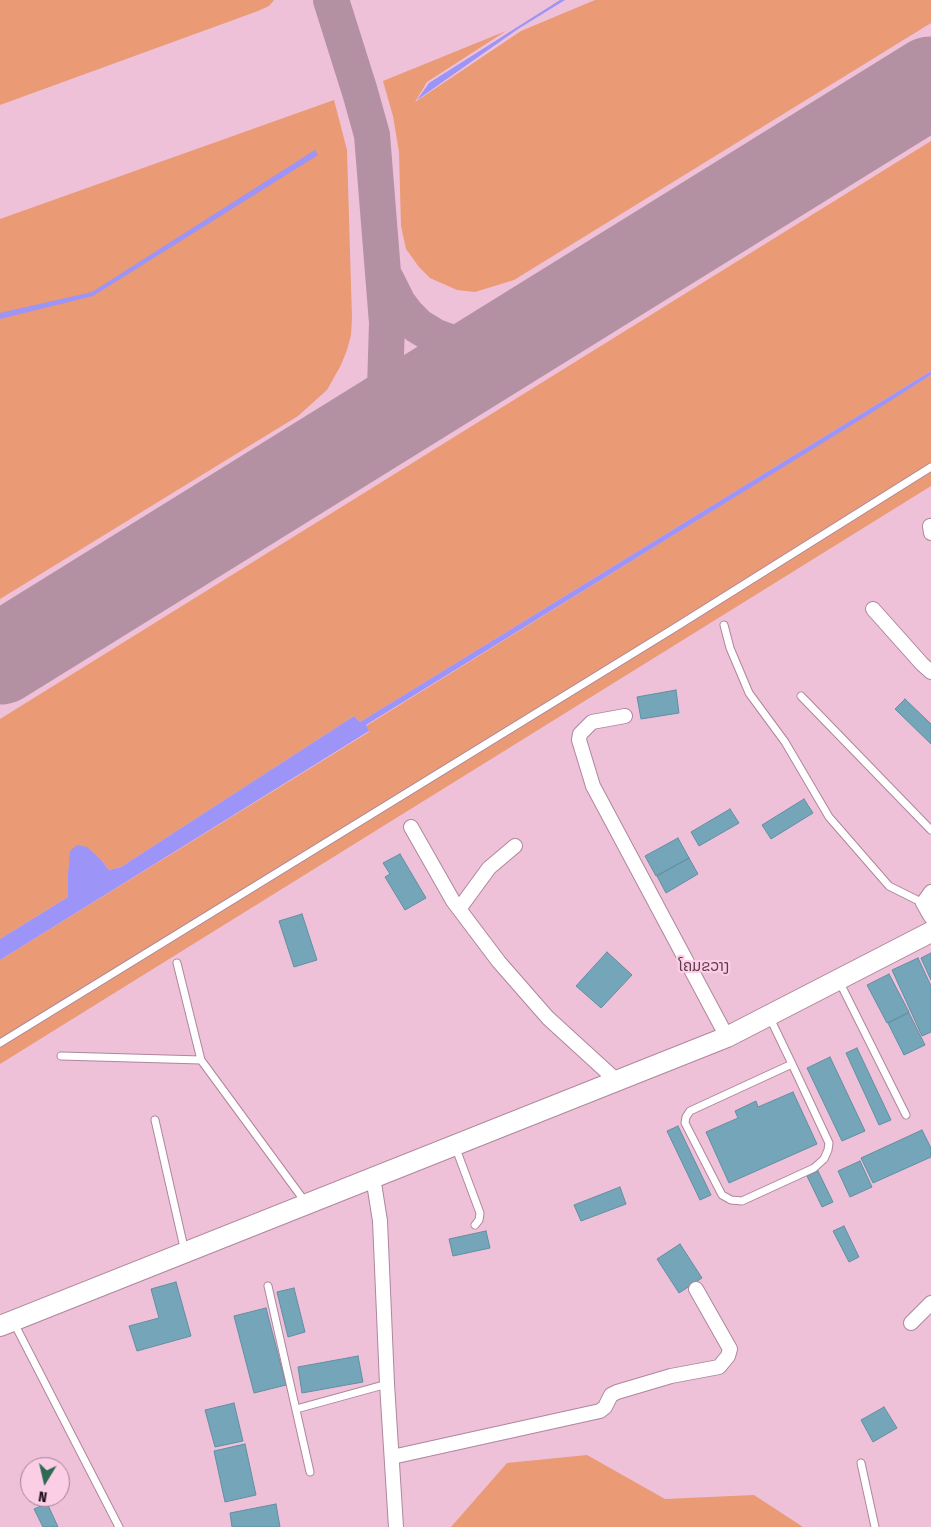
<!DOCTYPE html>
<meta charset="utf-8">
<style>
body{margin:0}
#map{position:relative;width:931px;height:1527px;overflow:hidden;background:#eec1d8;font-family:"Fira Sans Condensed",sans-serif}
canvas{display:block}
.north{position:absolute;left:20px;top:1457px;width:50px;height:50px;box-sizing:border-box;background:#fbcee5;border:1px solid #a18092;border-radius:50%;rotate:189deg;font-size:14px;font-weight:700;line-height:20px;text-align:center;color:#1b0c15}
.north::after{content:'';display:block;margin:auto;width:18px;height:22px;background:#2e6953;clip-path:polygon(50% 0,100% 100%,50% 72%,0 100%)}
</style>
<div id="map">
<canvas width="931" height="1527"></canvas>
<div class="north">N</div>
</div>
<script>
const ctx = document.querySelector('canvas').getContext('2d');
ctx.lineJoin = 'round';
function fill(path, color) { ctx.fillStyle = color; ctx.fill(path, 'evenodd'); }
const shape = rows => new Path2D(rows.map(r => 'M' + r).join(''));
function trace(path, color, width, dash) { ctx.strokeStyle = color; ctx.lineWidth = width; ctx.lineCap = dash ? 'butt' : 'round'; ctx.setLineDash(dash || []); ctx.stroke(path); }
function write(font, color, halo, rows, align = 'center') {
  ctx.font = font + ' "Fira Sans Condensed","Noto Sans Lao",sans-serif'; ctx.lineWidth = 4.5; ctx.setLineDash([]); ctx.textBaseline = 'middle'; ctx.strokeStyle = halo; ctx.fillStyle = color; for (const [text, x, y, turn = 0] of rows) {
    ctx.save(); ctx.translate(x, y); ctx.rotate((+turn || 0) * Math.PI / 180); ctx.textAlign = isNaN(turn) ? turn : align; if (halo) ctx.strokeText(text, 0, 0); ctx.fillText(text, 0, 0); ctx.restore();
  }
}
fill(shape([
 [0,0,274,0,269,6,258,11,0,105],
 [595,0,931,0,931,23,514,280,475,292,457,290,430,278,419,267,406,249,401,226,399,152,393,116,383,81,506,31,427,82,415,102,521,31],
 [334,100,347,150,352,318,351,335,347,350,341,365,327,390,298,416,0,599,0,219],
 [931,141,931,371,360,722,354,716,121,867,109,870,102,861,69,862,68,897,0,939,0,719],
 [931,375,931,486,0,1064,0,960,369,732,366,726],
 [587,1455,665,1499,754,1495,803,1527,451,1527,507,1463]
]), '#ea9a74');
fill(shape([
 [560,0,565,0,518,29,417,100,429,83],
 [315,150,318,155,93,296,0,319,0,313,92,292],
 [931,371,931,375,876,410,366,725,369,731,0,960,0,939,68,897,68,874,70,851,77,845,87,847,102,861,109,870,121,867,354,716,360,722]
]), '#9c94f6');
trace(shape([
 [331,0,360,92,372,135,387,323,384,421],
 [386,279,398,303,407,315,418,326,436,337,458,345,476,348,504,346]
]), '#b490a3', 36);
trace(shape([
 [0,659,931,82]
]), '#b490a3', 91);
const building = shape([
 [676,690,679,713,641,719,637,697,676,690],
 [905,699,931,724,931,744,895,709,905,699],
 [804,799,813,813,771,839,762,825,804,799],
 [730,809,739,823,699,846,691,832,730,809],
 [678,838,689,858,656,876,645,856,678,838],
 [400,854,426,898,405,910,385,877,390,874,383,863,400,854],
 [689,858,698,874,666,893,657,876,689,858],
 [302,914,317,960,294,967,279,921,302,914],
 [607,952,632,975,601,1008,576,986,607,952],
 [931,953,931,980,921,958,931,953],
 [918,958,931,986,931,1032,922,1036,892,970,918,958],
 [889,974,909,1012,887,1023,867,985,889,974],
 [909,1013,925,1045,904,1055,888,1023,909,1013],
 [857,1048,891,1120,879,1125,846,1053,857,1048],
 [830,1057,865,1131,842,1141,807,1068,830,1057],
 [793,1092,817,1144,729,1183,706,1132,738,1118,735,1111,756,1101,758,1107,793,1092],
 [678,1126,711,1195,700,1200,667,1131,678,1126],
 [922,1130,931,1148,931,1157,873,1183,861,1158,922,1130],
 [860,1161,872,1187,850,1197,838,1171,860,1161],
 [818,1171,833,1202,822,1207,807,1176,818,1171],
 [620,1187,626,1204,581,1221,574,1205,620,1187],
 [844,1226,859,1257,849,1262,833,1231,844,1226],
 [486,1231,490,1248,453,1256,449,1239,486,1231],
 [680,1244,702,1278,679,1293,657,1259,680,1244],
 [176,1282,191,1336,137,1351,129,1326,159,1318,151,1289,176,1282],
 [294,1288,305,1332,288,1337,277,1292,294,1288],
 [266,1308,286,1385,254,1393,234,1316,266,1308],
 [358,1356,363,1382,302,1393,298,1367,358,1356],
 [234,1403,243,1441,215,1447,205,1410,234,1403],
 [884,1407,897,1428,873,1442,861,1420,884,1407],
 [245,1444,256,1495,225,1502,214,1451,245,1444],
 [47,1503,58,1527,43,1527,34,1509,47,1503],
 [276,1504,280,1527,232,1527,230,1513,276,1504]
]);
fill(building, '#75a5b9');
trace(building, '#608fa3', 1);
const service = shape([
 [724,625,730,648,749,693,785,742,829,817,889,886,923,903],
 [801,696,931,830],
 [839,981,906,1115],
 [769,1016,792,1064,829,1143,828,1150,824,1159,814,1168,742,1201,731,1200,722,1195,685,1123,686,1117,690,1111,792,1064],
 [0,1043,676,627,931,467],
 [61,1056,201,1060,177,963],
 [201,1060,306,1203],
 [155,1120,185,1252],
 [455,1146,480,1213,479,1220,475,1225],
 [268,1286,310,1472],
 [13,1321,119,1527],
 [296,1409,387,1384],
 [861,1463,875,1527]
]);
const minor = shape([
 [930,526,931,533],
 [873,609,922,664,931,672],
 [625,716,592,722,580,734,579,740,593,786,727,1037],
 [411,827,453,901,499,962,548,1018,617,1081],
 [931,892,923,903,931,917],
 [459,909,489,868,515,846],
 [373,1177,380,1221,387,1384,396,1527],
 [911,1323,931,1303],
 [392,1457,600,1411,605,1407,611,1395,617,1392,671,1376,719,1367,728,1356,730,1349,696,1289]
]);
const secondary = shape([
 [0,1326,727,1037,931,932]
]);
trace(service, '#af869c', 9);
trace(minor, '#af869c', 16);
trace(secondary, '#af869c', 22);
trace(service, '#fff', 7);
trace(minor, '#fff', 14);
trace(secondary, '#fff', 20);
write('15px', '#5f3a4e', '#fbcee5', [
 ["ໂຄມຂວາງ",704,967]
]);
</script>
